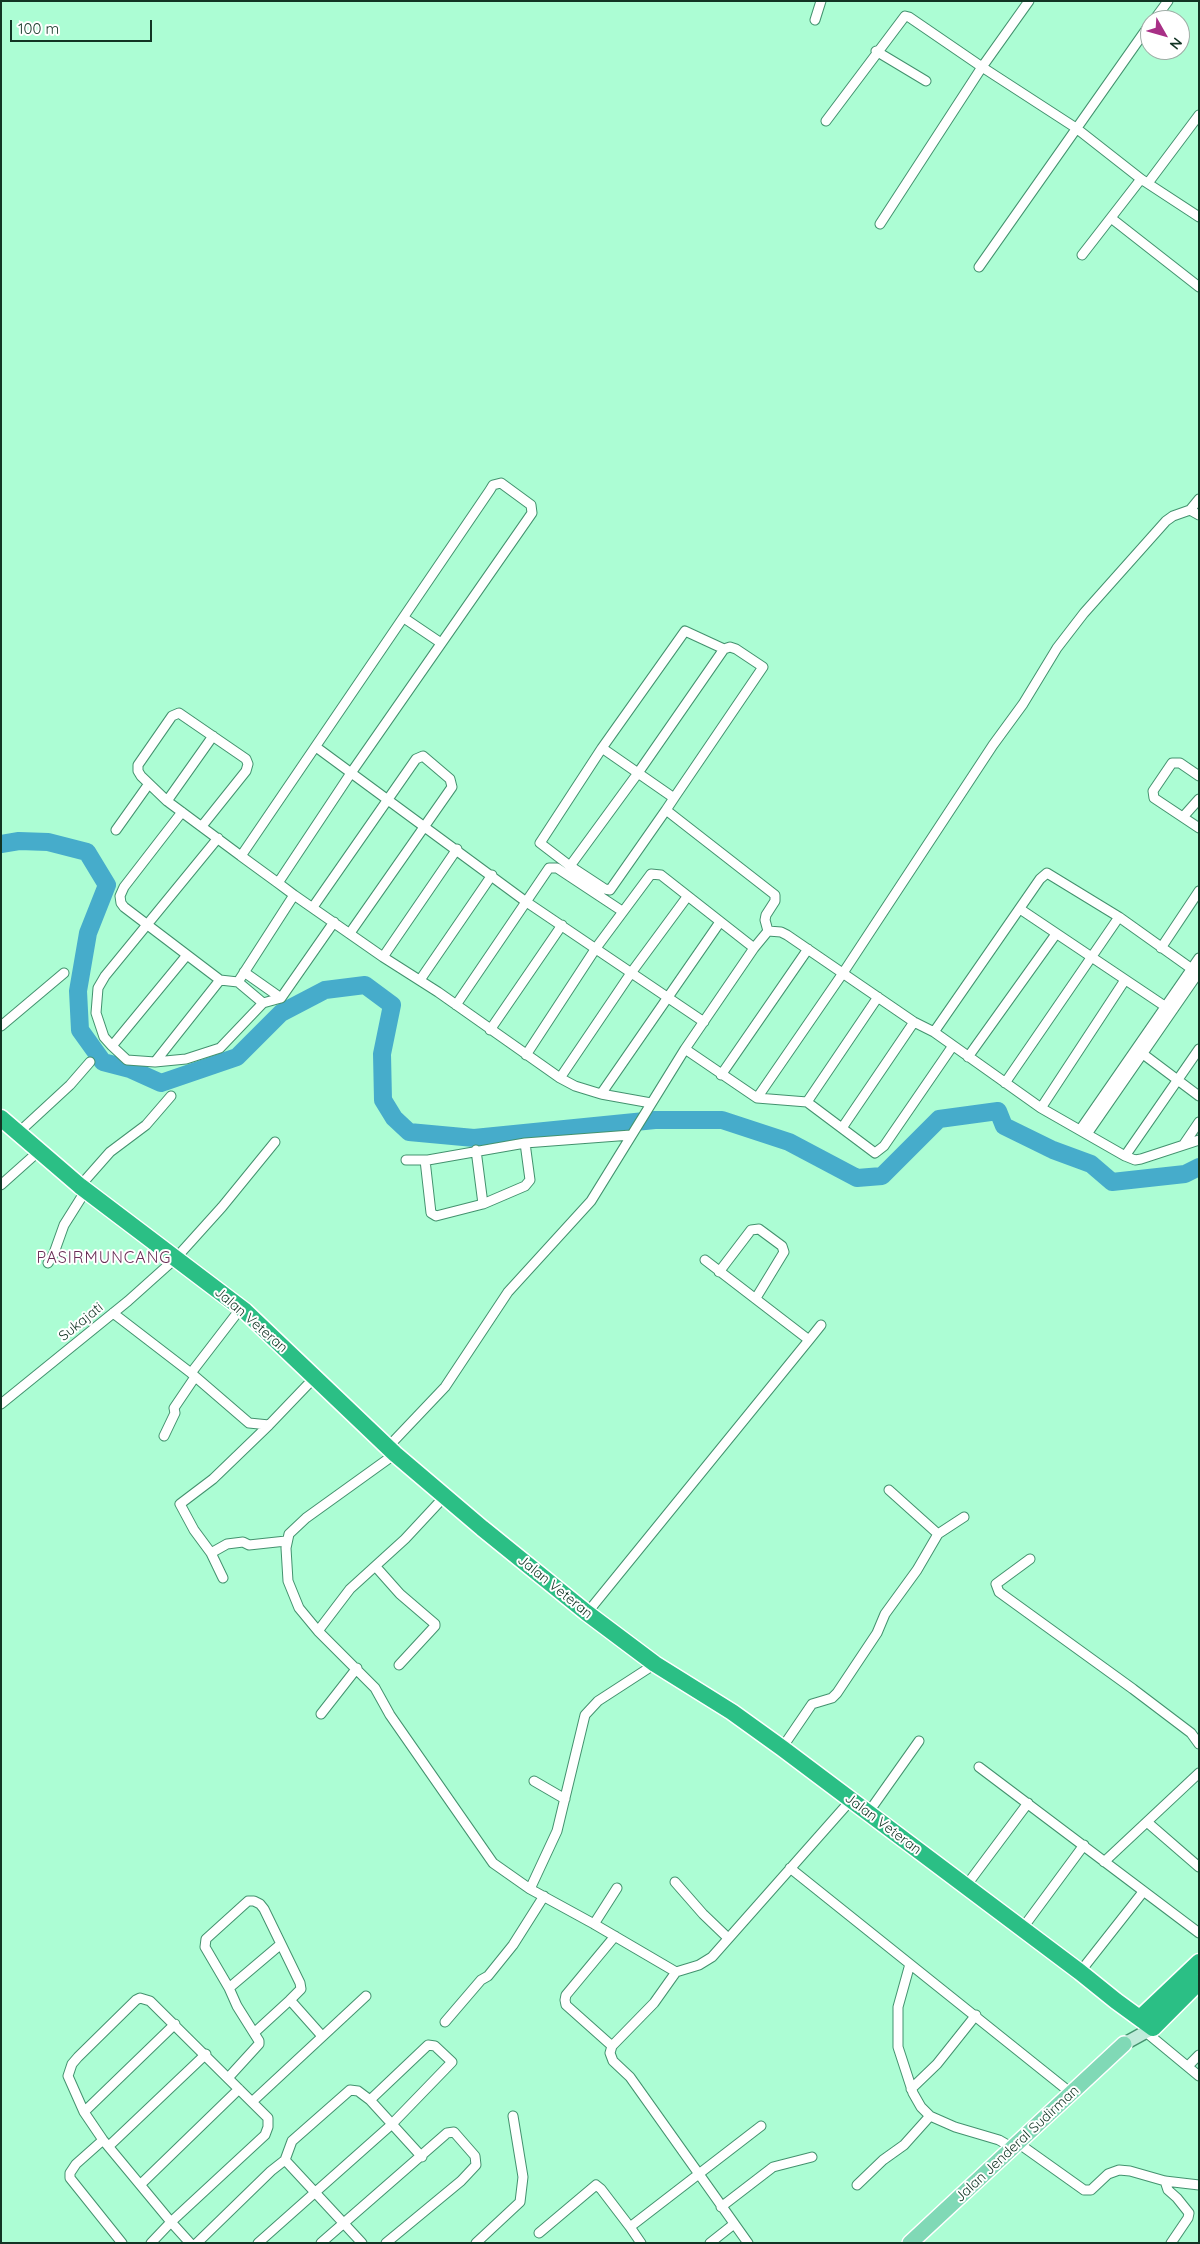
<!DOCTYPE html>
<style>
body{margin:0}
#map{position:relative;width:1200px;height:2244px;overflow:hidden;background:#acfdd4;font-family:Quicksand,sans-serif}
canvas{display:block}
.frame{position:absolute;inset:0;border:2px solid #123424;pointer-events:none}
.north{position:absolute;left:1140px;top:10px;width:50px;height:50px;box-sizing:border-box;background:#fff;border:1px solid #a0aea7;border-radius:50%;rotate:128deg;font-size:14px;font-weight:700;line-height:20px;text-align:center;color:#123424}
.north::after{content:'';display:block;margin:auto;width:18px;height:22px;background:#a83086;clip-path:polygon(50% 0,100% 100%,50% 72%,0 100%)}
.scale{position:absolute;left:10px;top:20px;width:142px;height:22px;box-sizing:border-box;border:2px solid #123424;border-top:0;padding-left:6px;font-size:15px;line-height:18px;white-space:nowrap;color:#123424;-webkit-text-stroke:4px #fff;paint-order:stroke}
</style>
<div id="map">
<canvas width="1200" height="2244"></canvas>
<div class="frame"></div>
<div class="north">N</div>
<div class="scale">100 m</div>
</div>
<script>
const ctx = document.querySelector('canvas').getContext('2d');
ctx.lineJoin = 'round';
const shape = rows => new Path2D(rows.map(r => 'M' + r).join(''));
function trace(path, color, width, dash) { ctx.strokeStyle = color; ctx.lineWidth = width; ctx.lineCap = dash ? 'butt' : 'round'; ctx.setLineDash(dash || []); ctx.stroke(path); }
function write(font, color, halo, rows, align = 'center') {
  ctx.font = font + ' Quicksand,sans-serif'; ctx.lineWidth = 4; ctx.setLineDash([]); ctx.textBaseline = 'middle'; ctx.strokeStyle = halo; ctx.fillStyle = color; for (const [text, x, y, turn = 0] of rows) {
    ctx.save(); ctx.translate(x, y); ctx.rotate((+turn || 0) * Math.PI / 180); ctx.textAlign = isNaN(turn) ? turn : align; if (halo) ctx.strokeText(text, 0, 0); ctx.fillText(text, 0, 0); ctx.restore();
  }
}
trace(shape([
 [1,844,19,841,48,842,87,852,107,885,88,933,78,991,80,1030,103,1062,130,1069,161,1083,237,1057,281,1013,325,990,365,985,392,1005,382,1054,383,1100,394,1118,409,1132,474,1138,655,1120,722,1120,789,1142,857,1178,882,1176,939,1119,998,1111,1004,1126,1053,1150,1091,1164,1112,1182,1185,1174,1199,1167]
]), '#46accb', 18);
const street = shape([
 [1029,1,982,67,1076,128,1141,179,1199,217],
 [815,20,821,1],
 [1154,20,1168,1],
 [876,51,926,81],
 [826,121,905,16,909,17,982,67,880,224],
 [1148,183,1199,115],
 [1111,218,1199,287],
 [1082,255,1141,179],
 [979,267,1150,24],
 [1190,510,1199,515],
 [404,618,441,643],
 [213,736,167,801,241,856],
 [316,747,525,901,704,1022],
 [602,748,674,798,666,810,775,895,775,901,766,915,765,920,768,931],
 [1199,776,1180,763,1172,763,1153,791,1154,798,1199,828],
 [167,801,141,776,138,771,138,765,172,716,179,713,246,759,248,764,246,771,202,826],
 [666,810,610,890,605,889,570,866,540,843,602,748,685,631,724,649,730,647,736,649,763,667,674,798],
 [182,812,124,887,120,896,121,903,124,907,220,980,238,982,294,895],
 [1183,817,1199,799],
 [116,830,148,785],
 [570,866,638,773,724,649],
 [278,883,351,773,532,513,531,505,501,483,493,485,490,490,241,856,278,883,294,895,383,957,438,992,560,1078,575,1086,601,1094,651,1103],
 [313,907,416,759,423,756,450,779,452,787,350,933],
 [1020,909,1169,1009],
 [1161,948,1199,891],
 [187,955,112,1046,127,1060,155,1062,186,1059,220,1048,263,1003,281,998,334,922],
 [383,957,457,849],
 [244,972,281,998],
 [420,980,492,875],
 [238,982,263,1003],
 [456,1005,549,868,557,868,622,911],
 [1,1026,64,973],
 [490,1030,562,925],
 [934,1032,1040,879,1047,873,1119,917,1199,974],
 [112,1046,104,1037,96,1013,98,988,105,976,218,838],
 [685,1049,757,1098,807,1102,875,1153,884,1146,952,1047],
 [1143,1054,1199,1096],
 [526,1055,596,948,651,874,661,875,754,948],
 [968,1057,1056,934],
 [155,1062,220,980],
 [721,1075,808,949],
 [560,1078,631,973,687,897],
 [1005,1083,1119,917],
 [601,1094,720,922],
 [757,1098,843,973,993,745,1023,704,1057,648,1084,613,1166,521,1173,516,1190,510,1199,499],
 [807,1102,878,997],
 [1041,1108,1125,980],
 [842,1128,914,1022],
 [1080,1130,1199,958],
 [18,1133,70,1085,90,1062],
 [1087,1134,1199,972],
 [1184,1144,1199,1122],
 [476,1150,483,1204],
 [1125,1156,1199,1049],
 [406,1160,428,1160,525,1143,631,1135],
 [425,1160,431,1213,436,1216,483,1204,525,1186,530,1180,525,1143],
 [1,1185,39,1151],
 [80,1186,110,1152,146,1125,171,1096],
 [705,1260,809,1340,821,1325],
 [48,1263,54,1253,64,1225,86,1190],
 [719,1272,751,1230,759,1229,782,1246,784,1252,756,1298],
 [113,1313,191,1373,249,1423,269,1425,315,1377],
 [191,1373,241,1308],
 [1,1404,128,1301,176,1258,222,1207,275,1142],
 [164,1436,175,1413,174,1408,195,1377],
 [388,1447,445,1387,508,1292,591,1201,685,1049,754,948,768,931,781,932,787,935,914,1022,934,1032,1041,1108,1125,1156,1135,1160,1141,1159,1199,1140],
 [395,1454,306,1518,289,1534,286,1548,288,1581,299,1608,318,1631,375,1688,390,1715,493,1863,530,1889,594,1924,676,1972],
 [889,1490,938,1534],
 [211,1553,227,1544,243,1542,249,1545,286,1541],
 [1030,1559,996,1584,999,1592,1133,1689,1191,1733,1199,1744],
 [376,1567,400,1594,435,1624,435,1626,399,1665],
 [223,1578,211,1553,194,1530,180,1504,213,1479,269,1425],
 [587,1613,809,1340],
 [318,1631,350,1589,405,1539,445,1496],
 [321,1714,357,1668],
 [782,1748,812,1704,832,1698,837,1693,877,1633,885,1614,917,1570,938,1534,964,1517],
 [979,1767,1199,1933],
 [534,1781,565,1799],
 [868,1813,919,1741],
 [1147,1822,1199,1867],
 [1104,1862,1199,1773],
 [790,1868,1071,2093],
 [675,1882,703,1914,728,1938],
 [966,1886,1028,1803],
 [530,1889,557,1831,585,1715,598,1701,655,1664],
 [594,1924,617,1888],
 [1022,1929,1084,1845],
 [281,1944,229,1988,205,1947,206,1939,248,1901,254,1901,260,1904,264,1909,300,1983,301,1989,290,2000,322,2036],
 [910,1964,898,2007,898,2047,913,2093,921,2107,930,2116],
 [1080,1972,1143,1892],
 [445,2022,481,1980,488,1976,513,1945,544,1896],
 [254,2033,290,2000],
 [1147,2033,1199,2076],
 [612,2046,566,2005,565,2000,566,1995,615,1936],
 [1188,2066,1199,2055],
 [228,2078,259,2044,259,2041,237,2006,229,1988],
 [911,2089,937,2064,976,2015],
 [253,2101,366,1996],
 [84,2112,175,2024],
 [103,2140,76,2164,70,2173,70,2178,122,2243],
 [1018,2143,1084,2190,1091,2190,1108,2174,1119,2170,1130,2171,1165,2181,1199,2185],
 [109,2146,206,2054],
 [285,2160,362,2243],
 [1165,2181,1168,2190,1177,2198,1189,2213,1188,2218,1171,2243],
 [141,2184,239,2089],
 [857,2185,883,2160,904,2145,930,2116,955,2127,999,2140,1013,2148],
 [721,2207,773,2167,812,2157],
 [539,2233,596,2185,601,2189,630,2227],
 [151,2243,171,2222,265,2135,268,2127,268,2118,150,2001,140,1998,136,2000,78,2057,72,2064,68,2076,84,2112,103,2140,171,2222,190,2243],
 [197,2243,271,2171,285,2160,292,2141,350,2090,358,2091,370,2100,422,2157],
 [258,2243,391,2125,452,2062,435,2046,428,2045,370,2100],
 [321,2243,447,2133,454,2132,475,2156,476,2165,461,2181,386,2243],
 [476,2243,520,2202,523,2177,513,2116],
 [641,2243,630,2227,761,2126],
 [710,2243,734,2224],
 [748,2243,630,2077,613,2061,610,2053,612,2046,654,2003,676,1972,699,1965,712,1957,851,1800]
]);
const secondary = shape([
 [1124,2044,1153,2028]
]);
const primary = shape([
 [910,2243,1124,2044]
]);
const highway = shape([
 [1,1118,80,1186,245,1311,395,1454,482,1528,587,1613,655,1664,732,1712,782,1748,1080,1972,1116,2001,1153,2028,1199,1982],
 [1140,2018,1199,1962]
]);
trace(street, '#43926e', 11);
trace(secondary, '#43926e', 15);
trace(primary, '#fff', 18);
trace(highway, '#fff', 19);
trace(street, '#fff', 9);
trace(secondary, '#bfecda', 12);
trace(primary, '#80d9b6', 15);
trace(highway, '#2bbf85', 16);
write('14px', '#123424', '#fff', [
 ["Jalan Veteran",251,1320,41],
 ["Sukajati",81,1322,-39],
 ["Jalan Veteran",555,1587,39],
 ["Jalan Veteran",883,1824,37],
 ["Jalan Jenderal Sudirman",1017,2144,-43]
]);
ctx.letterSpacing = '1px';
write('16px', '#6b2f57', '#fff', [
 ["PASIRMUNCANG",104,1258]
]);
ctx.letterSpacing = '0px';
</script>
